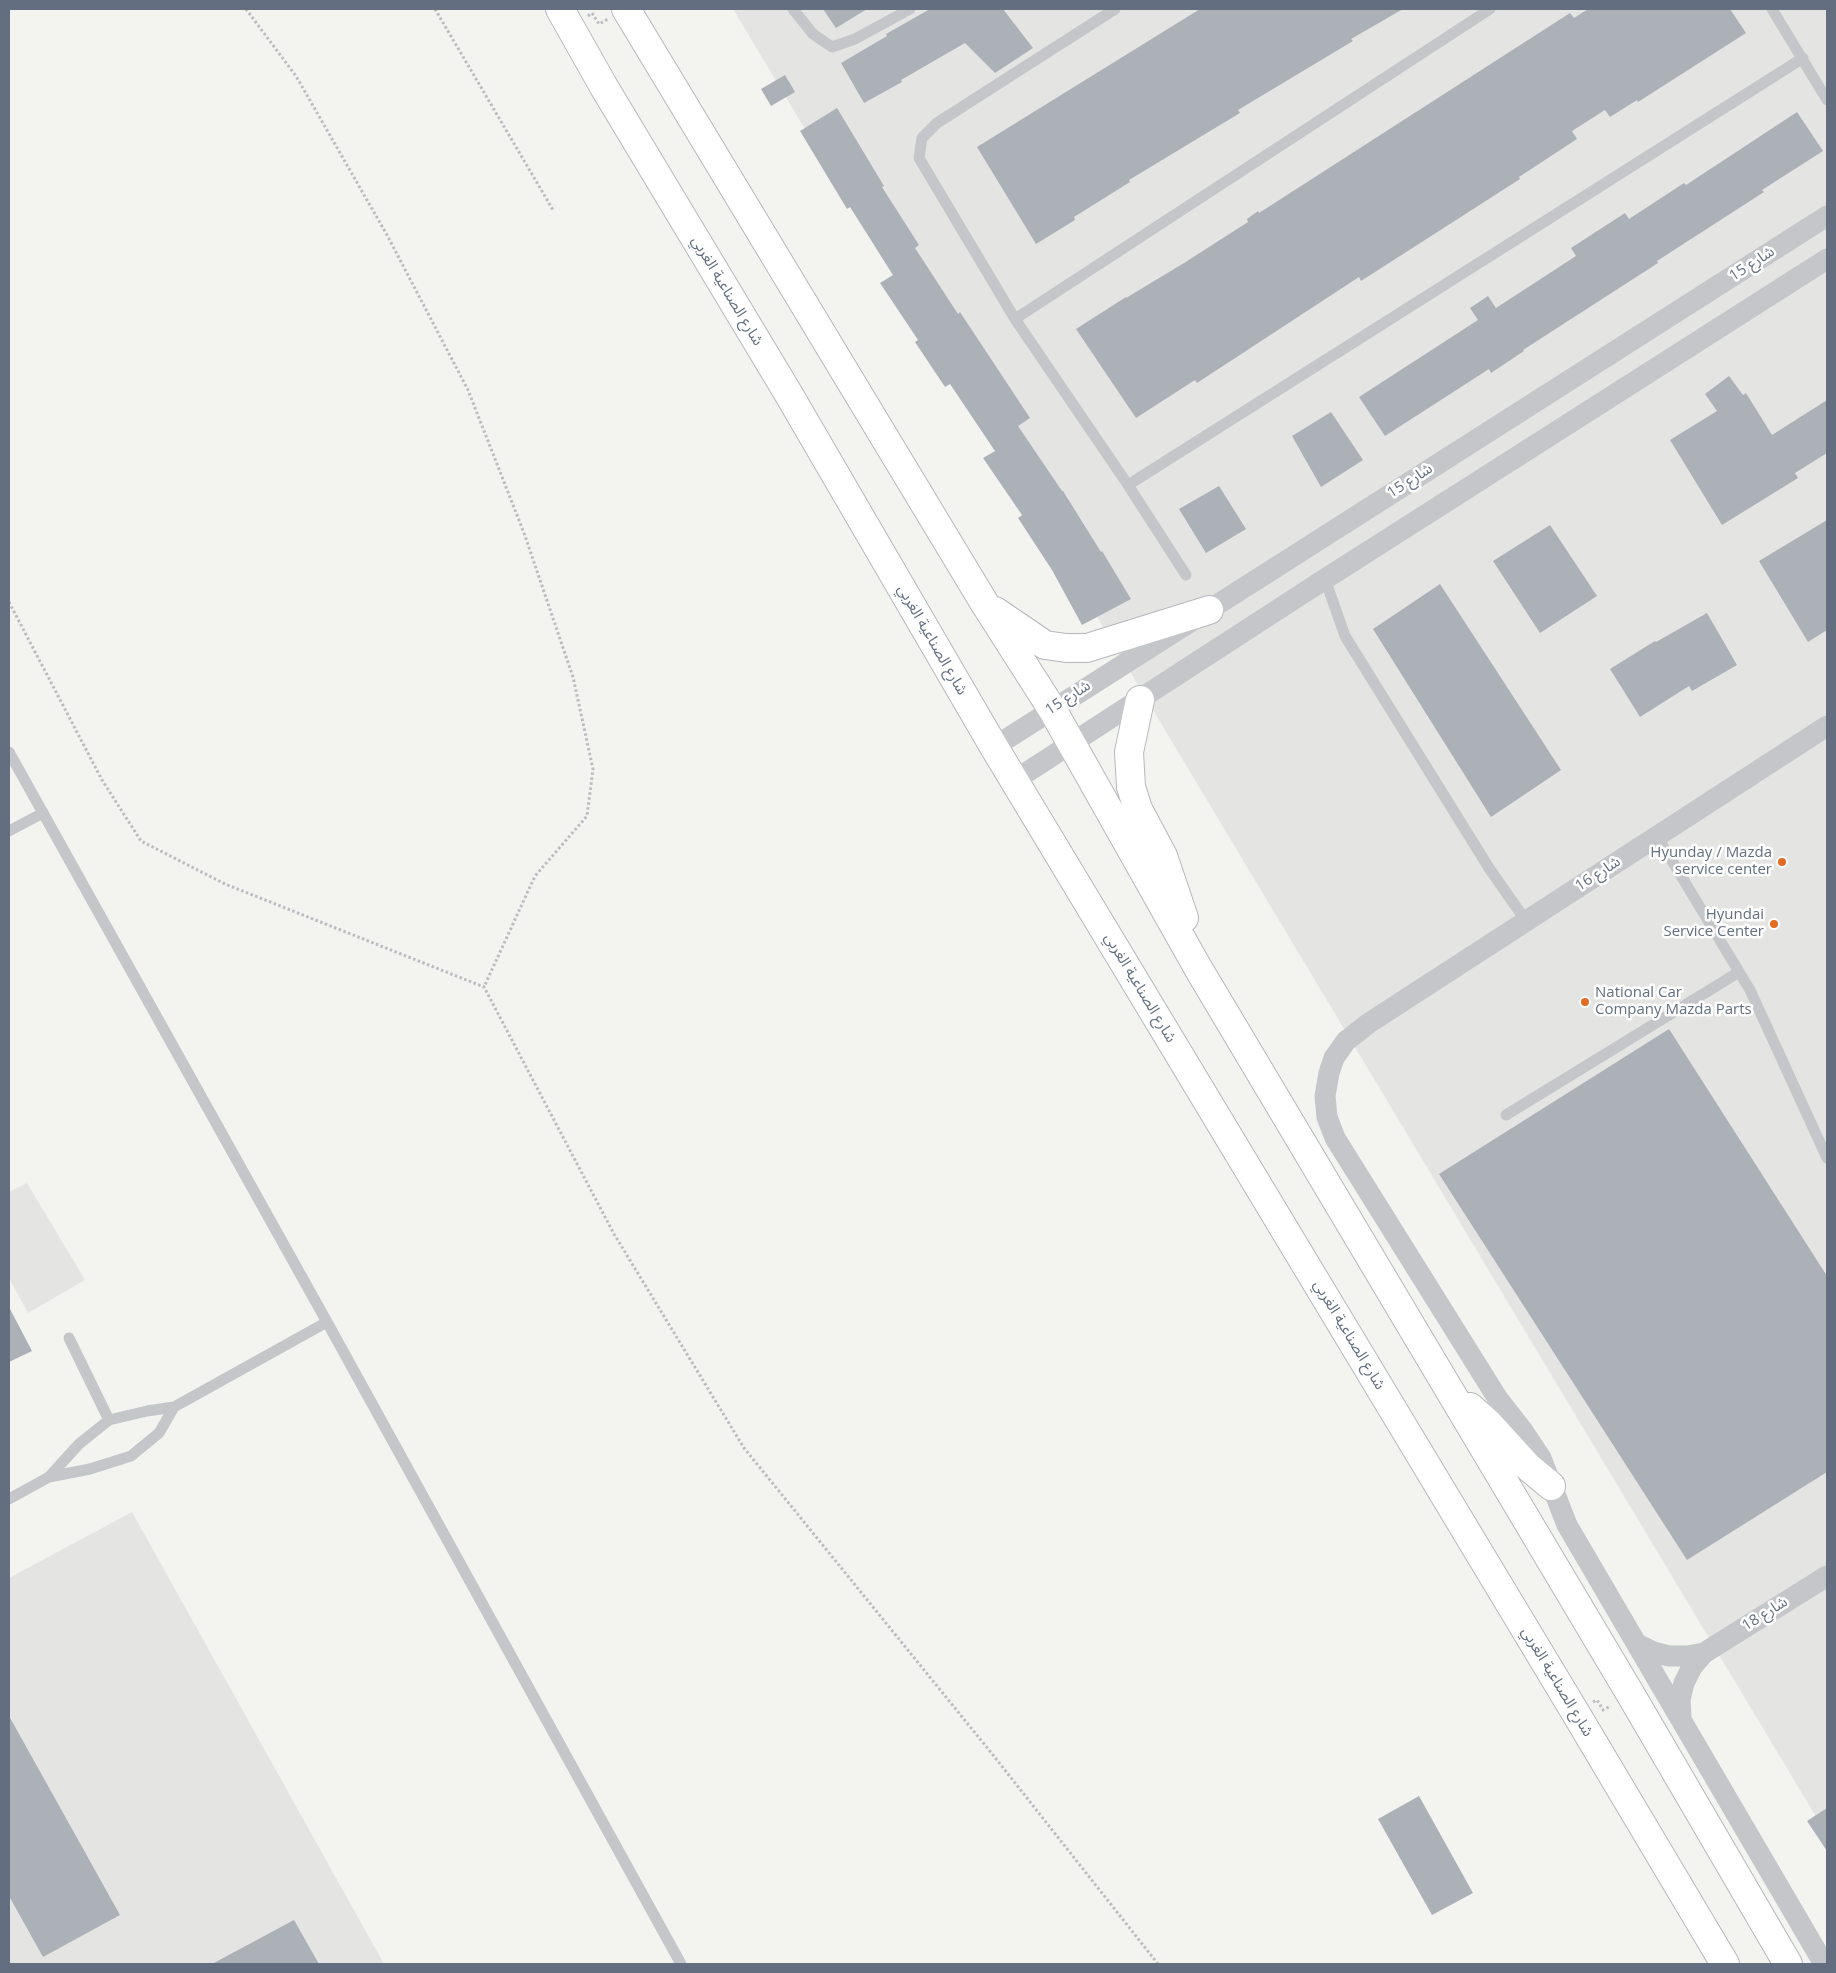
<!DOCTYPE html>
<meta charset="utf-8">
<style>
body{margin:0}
#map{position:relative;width:1836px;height:1973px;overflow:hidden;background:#f3f4f0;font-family:"Open Sans",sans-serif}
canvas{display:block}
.frame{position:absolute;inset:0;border:10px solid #636f81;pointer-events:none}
</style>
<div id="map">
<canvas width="1836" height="1973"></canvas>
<div class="frame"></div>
</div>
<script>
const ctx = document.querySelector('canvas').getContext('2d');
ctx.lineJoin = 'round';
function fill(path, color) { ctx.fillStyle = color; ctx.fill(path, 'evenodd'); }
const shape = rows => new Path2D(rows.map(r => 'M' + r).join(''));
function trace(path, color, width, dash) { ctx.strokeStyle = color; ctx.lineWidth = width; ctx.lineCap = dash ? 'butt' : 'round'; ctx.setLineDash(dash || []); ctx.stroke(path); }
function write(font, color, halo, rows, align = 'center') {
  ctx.font = font + ' "Open Sans","Noto Sans Arabic",sans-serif'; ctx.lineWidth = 5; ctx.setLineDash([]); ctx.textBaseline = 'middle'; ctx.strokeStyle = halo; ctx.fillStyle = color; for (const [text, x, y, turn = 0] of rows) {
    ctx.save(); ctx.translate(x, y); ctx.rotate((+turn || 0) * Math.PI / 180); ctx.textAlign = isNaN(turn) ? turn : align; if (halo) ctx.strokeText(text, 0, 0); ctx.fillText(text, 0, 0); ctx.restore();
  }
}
fill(shape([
 [733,9,1827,9,1827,1835],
 [27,1183,85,1280,28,1313,9,1278,9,1192],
 [132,1512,384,1964,9,1964,9,1578]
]), '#e4e4e3');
fill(shape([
 [823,9,867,9,836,28],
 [930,9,1003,9,1033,48,995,73,965,43,901,80,902,82,864,103,841,63,887,36,886,34],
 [1200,9,1403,9,1351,39,1353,41,1238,110,1240,113,1129,180,1130,182,1074,217,1075,220,1036,244,977,147],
 [1588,9,1730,9,1746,33,1638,102,1637,100,1610,117,1605,110,1572,131,1577,139,1519,177,1520,179,1361,281,1359,277,1197,383,1195,380,1136,418,1076,329,1126,297,1126,298,1184,263,1248,222,1247,219,1258,211,1259,213,1570,13,1574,18],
 [785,75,795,92,771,106,761,89],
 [837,108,884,186,882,187,919,245,915,248,958,314,960,312,1030,418,1018,426,1062,491,1063,491,1101,552,1102,551,1131,599,1082,625,1052,570,1018,518,1022,515,983,458,995,451,950,384,945,387,915,342,918,340,880,283,893,275,850,207,847,209,800,131],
 [1797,112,1823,151,1762,190,1764,192,1657,261,1658,263,1523,350,1524,351,1491,373,1489,369,1385,436,1359,397,1478,320,1470,308,1488,296,1496,308,1576,256,1571,248,1625,213,1629,219,1684,183,1686,185],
 [1729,376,1743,395,1746,393,1772,435,1827,400,1827,453,1795,473,1798,478,1722,525,1670,440,1717,411,1705,394],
 [1331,412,1363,460,1321,487,1292,436],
 [1219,486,1246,529,1206,553,1179,509],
 [1827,520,1827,630,1808,642,1759,561],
 [1550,525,1597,596,1540,633,1493,561],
 [1440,584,1561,770,1491,817,1373,629],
 [1707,613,1737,665,1692,691,1689,686,1640,717,1610,669,1655,641,1656,642],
 [1669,1029,1827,1276,1827,1472,1687,1560,1439,1174],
 [9,1307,32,1351,9,1362],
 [9,1716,120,1915,43,1957,9,1896],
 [1419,1796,1473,1893,1432,1915,1378,1819],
 [1827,1808,1827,1851,1807,1821],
 [294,1920,319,1964,212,1964]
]), '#acb1b8');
const primary = shape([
 [560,9,604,87,788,393,994,747,1575,1712,1725,1964],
 [626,9,985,604,1052,709,1198,968,1631,1695,1788,1964],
 [995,611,1045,645,1066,648,1087,648,1209,610],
 [1140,700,1129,752,1131,787,1138,809,1163,856,1184,918],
 [1470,1407,1488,1423,1527,1466,1551,1486]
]);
trace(primary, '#b4b7bc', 30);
trace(shape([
 [246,9,296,76,387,235,468,390,524,533,573,677,593,769,587,816,535,876,484,987],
 [435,9,553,210],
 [588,16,592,13,599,24,608,19],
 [9,602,102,780,141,841,225,884,484,987,614,1234,744,1448,993,1755,1158,1964],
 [1593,1702,1597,1700,1603,1710,1611,1706]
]), '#bbbcbf', 3, [2.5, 2.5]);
trace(shape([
 [793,9,813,34,832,47,855,39,910,9],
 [1115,9,937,123,922,138,919,158,1015,319,1128,485,1186,575],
 [1772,9,1827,100],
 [1015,319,1490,9],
 [1128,485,1803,58],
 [1325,579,1345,636,1489,868,1526,921],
 [9,752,327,1322,681,1964],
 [9,831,43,813],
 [1657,836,1750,990,1827,1158],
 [1506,1115,1739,972],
 [69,1338,109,1420],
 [49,1477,90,1469,131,1456,159,1433,174,1407],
 [9,1499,49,1477,79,1444,109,1420,147,1411,174,1407,327,1322]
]), '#c4c6ca', 11);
trace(shape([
 [994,747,1827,216],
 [1015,780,1325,579,1827,259],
 [1637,1644,1653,1652,1669,1656,1687,1656,1704,1653],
 [1681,1717,1680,1700,1684,1683,1692,1667,1704,1653,1827,1576],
 [1824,1964,1567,1525,1541,1458,1523,1431,1498,1399,1335,1138,1327,1117,1325,1096,1329,1073,1334,1058,1346,1041,1369,1023,1827,726]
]), '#c4c6ca', 21);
trace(primary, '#fff', 28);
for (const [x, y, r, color] of [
 [1782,862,5,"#e16b22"],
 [1774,924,5,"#e16b22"],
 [1585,1002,5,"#e16b22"]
]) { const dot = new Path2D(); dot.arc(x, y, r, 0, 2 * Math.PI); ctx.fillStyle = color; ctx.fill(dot); trace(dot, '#fff', 2); }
write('15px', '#636f81', '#fff', [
 ["شارع 15",1752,264,-33],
 ["شارع الصناعية الغربي",727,291,59],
 ["شارع 15",1410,481,-33],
 ["شارع الصناعية الغربي",932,640,60],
 ["شارع 15",1068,698,-33],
 ["شارع 16",1598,874,-33],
 ["شارع الصناعية الغربي",1140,988,59],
 ["شارع الصناعية الغربي",1349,1335,59],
 ["شارع 18",1765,1614,-32],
 ["شارع الصناعية الغربي",1557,1682,59]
]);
write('15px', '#636f81', '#fff', [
 ["Hyunday / Mazda",1772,853],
 ["service center",1772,870],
 ["Hyundai",1764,915],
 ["Service Center",1764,932],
 ["National Car",1595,993,"left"],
 ["Company Mazda Parts",1595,1010,"left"]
], 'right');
</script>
